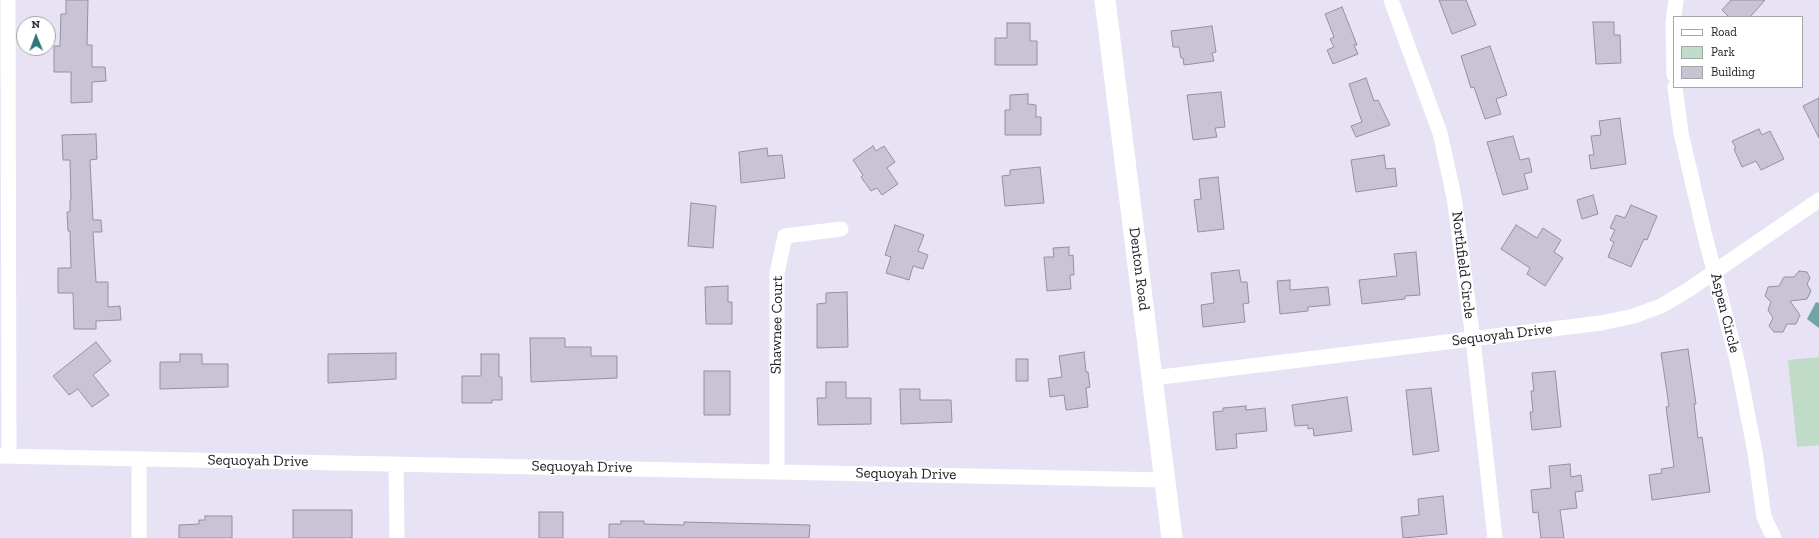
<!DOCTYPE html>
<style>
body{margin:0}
#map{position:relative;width:1819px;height:538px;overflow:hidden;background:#e7e3f5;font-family:"Zilla Slab",serif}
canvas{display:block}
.legend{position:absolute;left:1673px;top:16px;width:130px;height:72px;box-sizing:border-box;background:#fff;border:1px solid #a6a6a8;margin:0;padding:5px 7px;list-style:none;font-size:12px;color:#212026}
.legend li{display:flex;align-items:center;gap:8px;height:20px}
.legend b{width:20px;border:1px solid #a6a6a8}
.north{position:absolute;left:16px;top:16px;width:40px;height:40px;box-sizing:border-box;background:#fff;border:1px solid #a6a6a8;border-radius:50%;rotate:359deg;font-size:11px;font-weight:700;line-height:16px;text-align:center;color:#212026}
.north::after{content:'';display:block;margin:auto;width:14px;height:18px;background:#2e787b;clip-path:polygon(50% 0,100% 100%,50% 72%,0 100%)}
</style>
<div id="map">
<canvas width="1819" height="538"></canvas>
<ul class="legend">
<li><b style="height:5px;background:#fff"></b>Road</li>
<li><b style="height:11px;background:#c0dbc8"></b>Park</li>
<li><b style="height:11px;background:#c8c4d6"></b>Building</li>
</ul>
<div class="north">N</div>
</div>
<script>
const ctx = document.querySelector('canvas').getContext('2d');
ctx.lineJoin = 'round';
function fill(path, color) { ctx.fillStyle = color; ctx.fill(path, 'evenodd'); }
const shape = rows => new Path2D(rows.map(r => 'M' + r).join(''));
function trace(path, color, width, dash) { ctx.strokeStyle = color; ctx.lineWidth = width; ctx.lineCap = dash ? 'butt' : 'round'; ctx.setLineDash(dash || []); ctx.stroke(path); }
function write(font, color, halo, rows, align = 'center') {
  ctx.font = font + ' "Zilla Slab",serif'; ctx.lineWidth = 3; ctx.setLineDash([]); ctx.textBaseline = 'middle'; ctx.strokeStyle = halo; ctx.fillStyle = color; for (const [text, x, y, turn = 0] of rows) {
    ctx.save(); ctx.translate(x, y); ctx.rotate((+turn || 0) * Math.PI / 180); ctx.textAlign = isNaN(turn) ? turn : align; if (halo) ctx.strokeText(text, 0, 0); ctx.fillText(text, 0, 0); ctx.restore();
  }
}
fill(shape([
 [1819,357,1819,445,1797,447,1788,360]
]), '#c0dbc8');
fill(shape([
 [1816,302,1819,303,1819,328,1807,319]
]), '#6fa5a7');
const building = shape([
 [66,0,88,0,87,45,92,45,92,67,105,67,106,81,92,82,92,102,71,103,71,72,54,72,54,46,60,46,61,14,66,14,66,0],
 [1439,0,1466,0,1476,25,1452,34,1439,0],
 [1731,0,1765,0,1750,17,1729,17,1722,10,1731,0],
 [1342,7,1357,45,1354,45,1358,54,1333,64,1327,50,1334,47,1330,39,1334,37,1325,14,1342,7],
 [1593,22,1614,22,1614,35,1620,35,1621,63,1596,64,1593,22],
 [1007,23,1030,23,1030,41,1037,41,1037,65,995,65,995,38,1007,38,1007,23],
 [1212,26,1216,52,1212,53,1214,61,1184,65,1183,58,1181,58,1179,47,1173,47,1171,31,1212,26],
 [1490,46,1507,95,1496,99,1501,114,1485,119,1474,87,1471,88,1461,56,1490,46],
 [1366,78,1374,101,1378,100,1390,125,1356,137,1351,126,1362,122,1349,84,1366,78],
 [1221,92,1225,127,1215,128,1217,137,1193,140,1187,95,1221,92],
 [1028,94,1028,104,1036,105,1036,117,1041,117,1041,135,1005,135,1005,110,1010,110,1010,95,1028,94],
 [1819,98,1819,138,1803,106,1819,98],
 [1620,118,1626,164,1591,169,1589,155,1594,155,1591,136,1601,135,1599,121,1620,118],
 [1759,129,1762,135,1770,131,1784,159,1761,170,1756,161,1742,167,1734,149,1736,148,1732,141,1759,129],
 [96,134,97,159,90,160,93,220,101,220,102,232,93,232,96,282,108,282,108,307,120,306,121,320,96,321,96,329,74,329,73,293,58,293,58,268,71,268,70,231,68,231,67,212,70,212,70,200,71,200,70,160,63,160,62,135,96,134],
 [1513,136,1520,160,1529,158,1532,172,1524,174,1528,189,1503,195,1487,142,1513,136],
 [873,146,876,151,884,146,895,162,887,168,898,184,882,195,877,188,871,191,861,177,863,175,853,160,873,146],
 [767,148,768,156,782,155,785,178,741,183,739,152,767,148],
 [1384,155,1386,169,1395,168,1397,186,1356,192,1351,160,1384,155],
 [1040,167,1044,203,1005,206,1002,176,1010,175,1010,170,1040,167],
 [1218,177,1224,229,1198,232,1194,200,1201,199,1199,179,1218,177],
 [1593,195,1598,214,1582,219,1577,200,1593,195],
 [691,203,716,206,713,248,688,246,691,203],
 [1631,205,1657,216,1647,240,1644,239,1631,267,1608,257,1614,242,1610,240,1615,230,1610,228,1616,215,1625,218,1631,205],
 [895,225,924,235,918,251,928,255,923,269,913,266,909,280,886,273,891,257,885,255,895,225],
 [1516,225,1537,238,1543,228,1561,240,1554,252,1563,258,1545,286,1527,274,1530,268,1501,249,1516,225],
 [1069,247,1069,256,1073,255,1074,275,1070,275,1071,289,1047,291,1044,257,1054,257,1053,248,1069,247],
 [1416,252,1420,295,1405,296,1405,299,1362,304,1359,280,1397,276,1394,254,1416,252],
 [1239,270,1241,282,1247,282,1249,303,1243,304,1245,322,1203,327,1201,305,1214,303,1211,273,1239,270],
 [1799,271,1807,272,1810,278,1807,284,1811,291,1807,299,1790,301,1800,315,1796,324,1787,324,1783,332,1774,332,1769,326,1773,318,1768,310,1771,302,1765,296,1768,287,1779,286,1784,277,1794,277,1799,271],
 [1290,280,1290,290,1328,287,1330,305,1308,307,1308,311,1280,314,1277,281,1290,280],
 [728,286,728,302,732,302,732,324,706,324,705,287,728,286],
 [847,292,848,347,817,348,817,304,826,303,826,293,847,292],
 [530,338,565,338,565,347,591,347,591,356,617,356,617,378,531,382,530,338],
 [96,342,111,361,93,375,109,395,92,407,78,389,69,395,53,376,96,342],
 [1688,349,1696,404,1694,404,1698,438,1702,437,1710,492,1652,500,1649,475,1662,473,1661,469,1674,467,1666,407,1669,406,1661,353,1688,349],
 [1084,352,1086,372,1088,372,1090,387,1086,388,1088,407,1066,410,1064,395,1050,397,1048,379,1062,377,1059,356,1084,352],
 [396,353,396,379,328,383,328,354,396,353],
 [180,354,202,354,202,364,228,364,228,387,160,389,160,362,180,362,180,354],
 [481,354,499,354,499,377,502,377,502,400,492,400,492,403,462,403,462,376,481,376,481,354],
 [1016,359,1028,359,1028,381,1016,381,1016,359],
 [704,371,730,371,730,415,704,415,704,371],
 [1555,371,1561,427,1532,430,1530,412,1533,412,1531,391,1534,391,1532,373,1555,371],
 [826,382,846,382,846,398,871,398,871,424,818,425,817,398,826,398,826,382],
 [1431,388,1439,451,1413,455,1406,390,1431,388],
 [900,389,920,389,920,400,951,400,952,422,901,424,900,389],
 [1347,397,1352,431,1314,436,1313,428,1308,429,1308,425,1295,426,1292,405,1347,397],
 [1246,406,1246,410,1265,408,1267,431,1236,434,1237,448,1216,450,1213,412,1223,411,1223,408,1246,406],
 [1570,464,1571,477,1581,475,1583,491,1575,492,1577,508,1560,510,1564,538,1541,538,1538,512,1533,513,1531,490,1551,488,1549,466,1570,464],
 [1443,496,1447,534,1403,538,1401,517,1419,515,1418,499,1443,496],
 [293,510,352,510,352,538,293,538,293,510],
 [539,512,563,512,563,538,539,538,539,512],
 [205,516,232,516,232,538,179,538,179,525,199,524,199,520,205,520,205,516],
 [621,521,644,521,644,524,684,525,684,522,810,525,809,538,609,538,609,524,621,524,621,521]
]);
fill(building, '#c8c4d6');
trace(building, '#9490a1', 1);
trace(shape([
 [8,0,9,456],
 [1391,0,1440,133,1454,197,1473,339,1495,538],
 [1674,75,1673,23,1676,0],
 [1675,87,1681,133,1704,232,1737,360,1755,452,1764,517,1774,538],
 [1153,378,1601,323,1634,316,1661,306,1688,290,1819,200],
 [0,456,1165,480],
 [139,459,139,538],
 [396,464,397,538],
 [777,471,777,273,785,236,841,229]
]), '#fff', 15);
trace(shape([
 [1105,0,1172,538]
]), '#fff', 21);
write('15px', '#212026', '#fff', [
 ["Northfield Circle",1463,265,83],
 ["Denton Road",1139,269,83],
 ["Aspen Circle",1725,313,76],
 ["Shawnee Court",777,325,-89],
 ["Sequoyah Drive",1502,335,-7],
 ["Sequoyah Drive",258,461,1],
 ["Sequoyah Drive",582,467,1],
 ["Sequoyah Drive",906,474,1]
]);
</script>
